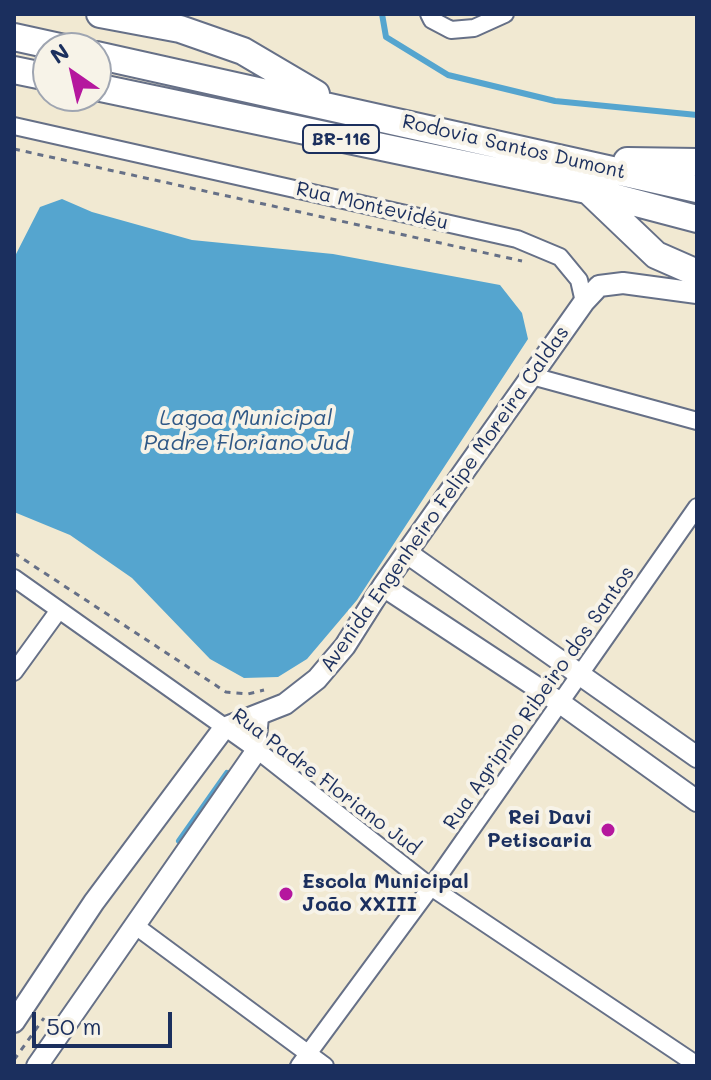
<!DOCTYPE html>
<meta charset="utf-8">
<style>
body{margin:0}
#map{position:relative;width:711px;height:1080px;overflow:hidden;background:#f1e9d2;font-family:Mali,sans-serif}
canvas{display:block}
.frame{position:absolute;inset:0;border:16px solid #1b2f5e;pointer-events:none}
.north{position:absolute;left:32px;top:32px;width:80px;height:80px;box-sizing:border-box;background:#f7f3e8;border:2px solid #9fa5b1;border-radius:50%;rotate:326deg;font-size:22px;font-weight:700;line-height:32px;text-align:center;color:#1b2f5e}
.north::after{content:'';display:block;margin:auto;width:28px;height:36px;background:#b5179e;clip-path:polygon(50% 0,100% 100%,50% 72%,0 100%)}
.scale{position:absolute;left:32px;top:1012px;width:140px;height:36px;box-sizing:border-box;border:4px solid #1b2f5e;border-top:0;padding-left:10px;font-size:24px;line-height:28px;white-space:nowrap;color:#1b2f5e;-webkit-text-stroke:6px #f7f3e8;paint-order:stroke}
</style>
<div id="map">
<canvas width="711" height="1080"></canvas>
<div class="frame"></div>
<div class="north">N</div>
<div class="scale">50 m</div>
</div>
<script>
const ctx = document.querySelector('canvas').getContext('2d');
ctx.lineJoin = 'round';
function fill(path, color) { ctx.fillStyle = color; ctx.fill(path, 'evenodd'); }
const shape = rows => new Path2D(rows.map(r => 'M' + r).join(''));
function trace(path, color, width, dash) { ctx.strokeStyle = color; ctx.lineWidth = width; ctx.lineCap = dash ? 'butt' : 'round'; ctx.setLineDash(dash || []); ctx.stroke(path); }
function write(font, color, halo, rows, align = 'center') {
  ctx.font = font + ' Mali,sans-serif'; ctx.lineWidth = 8; ctx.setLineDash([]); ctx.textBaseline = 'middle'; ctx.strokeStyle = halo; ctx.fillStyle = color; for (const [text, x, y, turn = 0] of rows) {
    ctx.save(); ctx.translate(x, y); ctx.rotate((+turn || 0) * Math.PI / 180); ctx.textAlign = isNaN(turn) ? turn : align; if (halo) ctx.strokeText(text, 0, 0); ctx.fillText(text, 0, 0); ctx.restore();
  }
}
fill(shape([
 [62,199,92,212,192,240,333,254,500,285,522,313,528,339,357,600,307,659,278,677,244,678,210,659,132,578,70,535,14,512,14,258,40,207]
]), '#55a5cf');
trace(shape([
 [382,14,386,37,448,75,555,101,697,115],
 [179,841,227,773]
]), '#55a5cf', 6);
const minor = shape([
 [429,14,432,20,451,30,474,28,505,14],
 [14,126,517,239,560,257,579,280,584,302],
 [532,376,697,421],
 [14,578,257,750,431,887,697,1065],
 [14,672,59,610],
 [257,750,260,716],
 [137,927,325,1066],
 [299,1066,431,887,697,507]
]);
const tertiary = shape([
 [407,553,697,757],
 [383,586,559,702,697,801],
 [14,1022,94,902,224,728,285,704,317,679,345,646,383,586,584,302,599,286,623,283,697,293],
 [37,1066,257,750]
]);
const trunk = shape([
 [100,14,180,29,243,51,316,94],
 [14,37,64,48],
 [96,55,697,189],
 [14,70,48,77],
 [96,87,587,190,697,219],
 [627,161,697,162],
 [590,192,656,255,697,273]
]);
trace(minor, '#667087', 20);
trace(tertiary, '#667087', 24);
trace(trunk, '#667087', 30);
trace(shape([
 [14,149,522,261],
 [14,553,226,692,248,694,264,690],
 [14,1060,44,1018]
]), '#667087', 3, [6, 6]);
trace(minor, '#fff', 16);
trace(tertiary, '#fff', 20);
trace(trunk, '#fff', 26);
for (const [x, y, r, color] of [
 [608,830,8,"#b5179e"],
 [286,894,8,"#b5179e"]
]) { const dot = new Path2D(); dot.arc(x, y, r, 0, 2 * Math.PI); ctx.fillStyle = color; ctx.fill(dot); trace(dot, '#f7f3e8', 3); }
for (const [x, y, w] of [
 [341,139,76]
]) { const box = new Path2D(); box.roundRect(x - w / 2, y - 14, w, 28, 6); ctx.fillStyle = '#f7f3e8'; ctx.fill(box); trace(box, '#1b2f5e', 2); }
write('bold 18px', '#1b2f5e', null, [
 ["BR-116",341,139]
]);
write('20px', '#1b2f5e', '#f7f3e8', [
 ["Rodovia Santos Dumont",514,147,13],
 ["Rua Montevidéu",372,206,13],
 ["Avenida Engenheiro Felipe Moreira Caldas",445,499,-55],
 ["Rua Agripino Ribeiro dos Santos",539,698,-55],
 ["Rua Padre Floriano Jud",326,782,37]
]);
write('bold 20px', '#1b2f5e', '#f7f3e8', [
 ["Rei Davi",592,818],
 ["Petiscaria",592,841],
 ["Escola Municipal",302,882,"left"],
 ["João XXIII",302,905,"left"]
], 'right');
write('italic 22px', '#2f5886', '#f7f3e8', [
 ["Lagoa Municipal",246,418],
 ["Padre Floriano Jud",246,443]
]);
</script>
